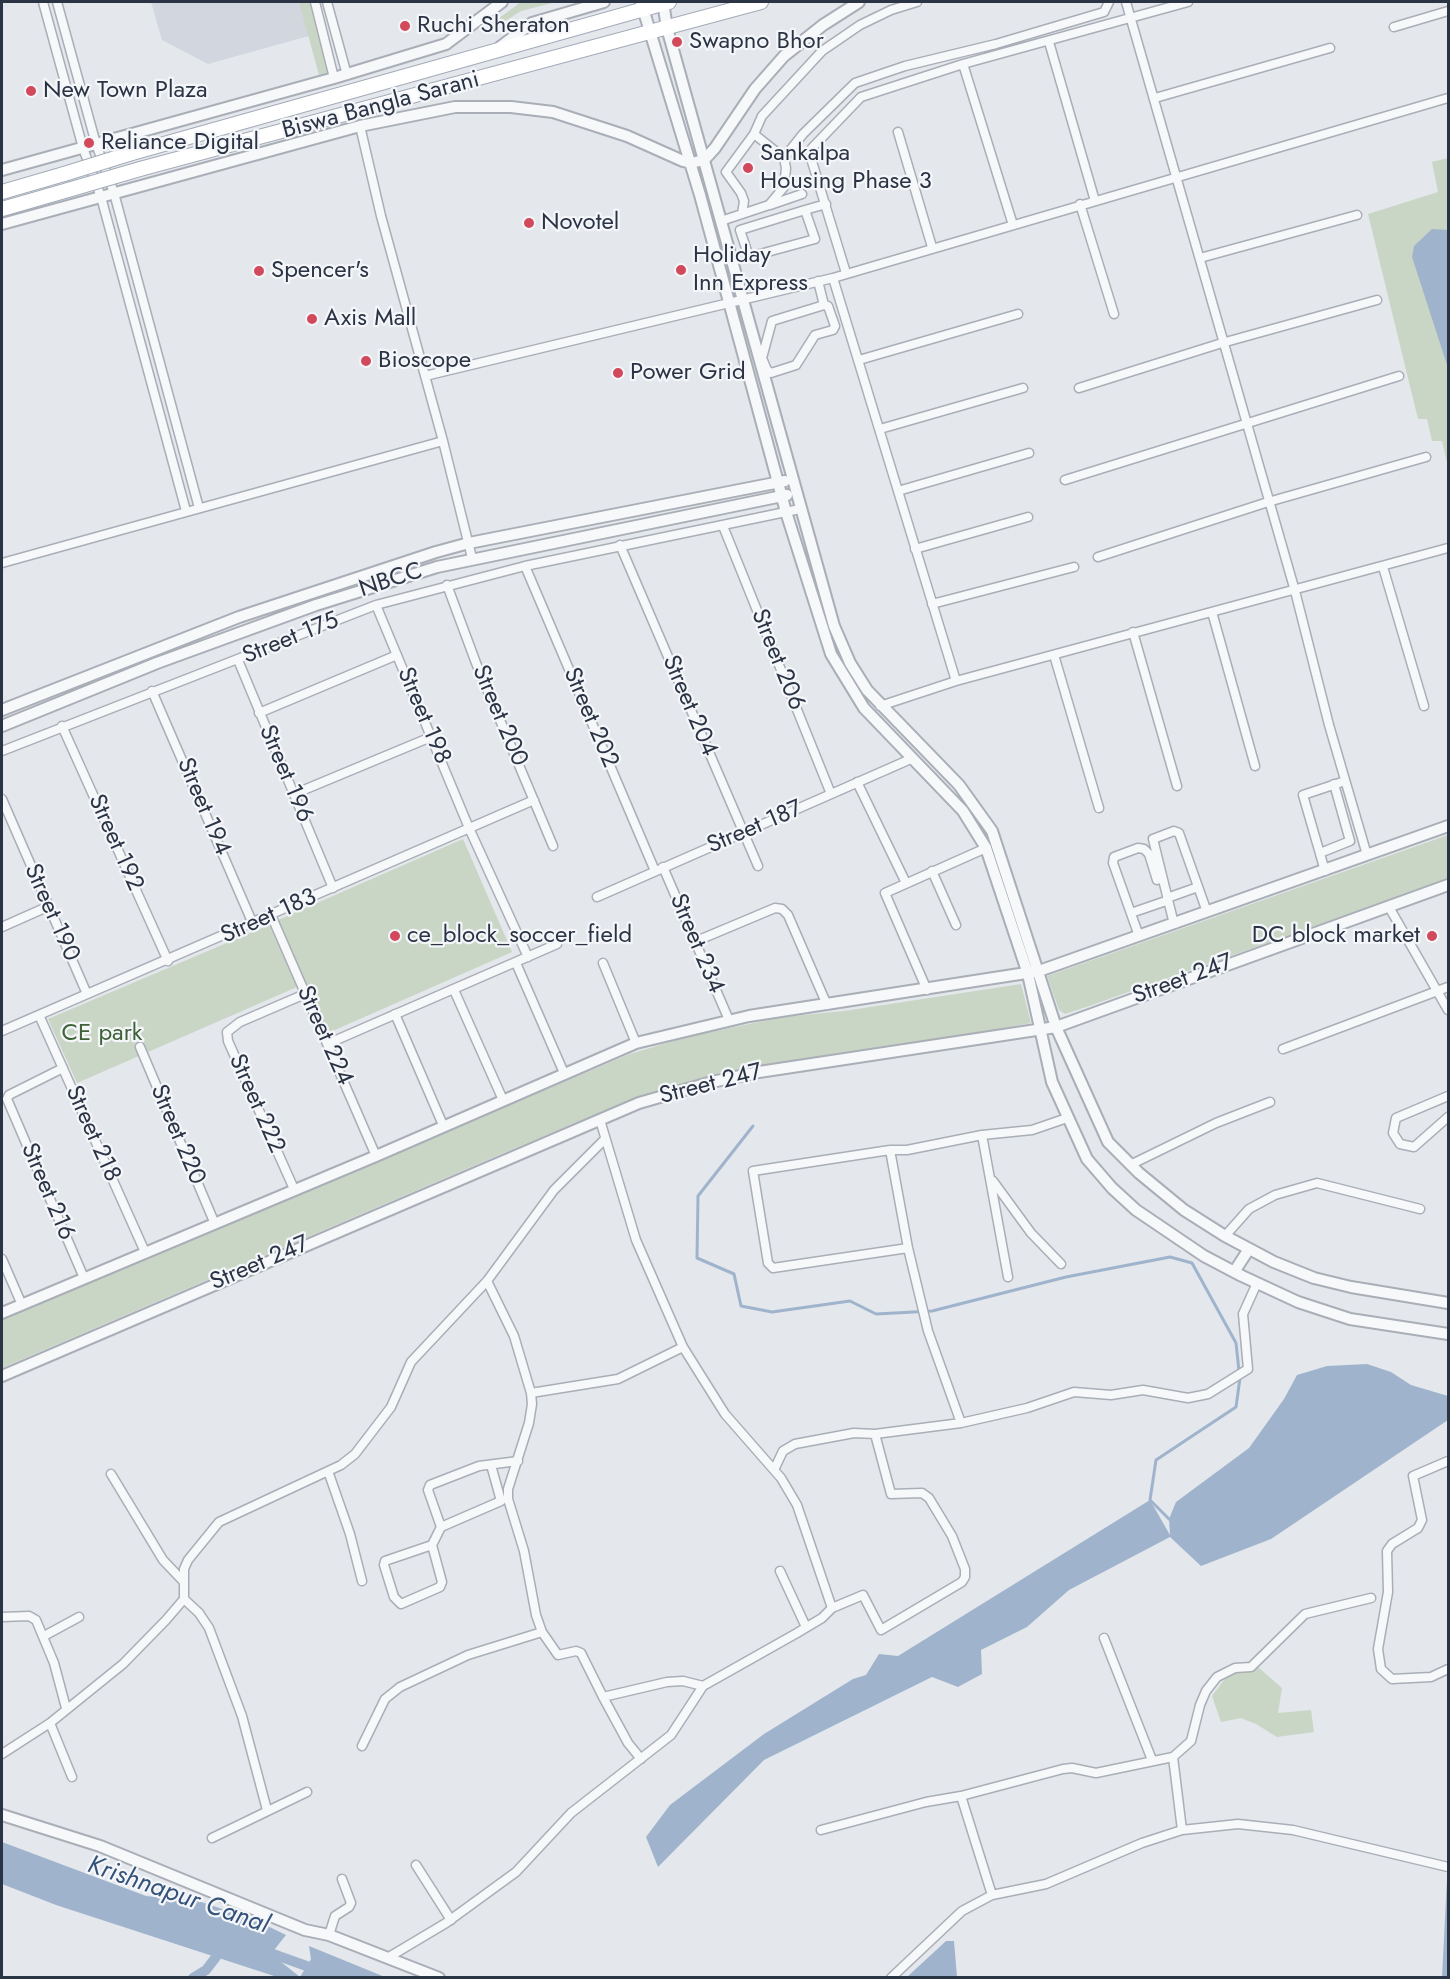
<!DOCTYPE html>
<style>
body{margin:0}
#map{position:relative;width:1450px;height:1979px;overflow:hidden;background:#e4e7ec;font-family:Jost,sans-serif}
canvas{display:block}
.frame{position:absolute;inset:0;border:3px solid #2b3445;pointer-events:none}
</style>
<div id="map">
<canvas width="1450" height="1979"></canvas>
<div class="frame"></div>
</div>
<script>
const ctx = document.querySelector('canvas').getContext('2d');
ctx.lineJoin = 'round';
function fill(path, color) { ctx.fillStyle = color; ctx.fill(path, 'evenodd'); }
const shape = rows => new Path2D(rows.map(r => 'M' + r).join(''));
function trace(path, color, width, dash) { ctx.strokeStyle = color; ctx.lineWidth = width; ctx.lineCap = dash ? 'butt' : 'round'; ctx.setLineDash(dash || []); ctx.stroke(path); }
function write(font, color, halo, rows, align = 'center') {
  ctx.font = font + ' Jost,sans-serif'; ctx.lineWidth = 4.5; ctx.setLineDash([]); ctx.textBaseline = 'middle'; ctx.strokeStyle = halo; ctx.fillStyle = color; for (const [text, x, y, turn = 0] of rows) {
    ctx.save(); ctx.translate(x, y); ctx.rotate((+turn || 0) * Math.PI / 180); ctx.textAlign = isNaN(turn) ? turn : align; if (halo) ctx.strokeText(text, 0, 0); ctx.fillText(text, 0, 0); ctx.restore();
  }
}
fill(shape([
 [151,2,307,2,316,34,208,64,162,40]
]), '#d2d6de');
fill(shape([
 [299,2,310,2,329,72,319,75],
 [521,2,556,2,521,11,491,30,487,27],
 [1448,158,1448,467,1442,441,1432,441,1427,419,1418,419,1368,214,1438,192,1432,162],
 [1448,835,1448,879,1089,1006,1065,1014,1059,1010,1047,976],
 [463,839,512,952,328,1033,278,920],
 [269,925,297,987,77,1083,48,1019],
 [1021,984,1031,1023,897,1048,776,1063,730,1071,671,1087,613,1107,501,1154,2,1368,2,1320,630,1054,690,1036,784,1017,844,1011],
 [1258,1667,1282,1688,1278,1713,1311,1710,1314,1732,1277,1737,1256,1724,1241,1718,1221,1722,1212,1696,1227,1676]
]), '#c9d6c5');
fill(shape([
 [1432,229,1448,230,1448,368,1412,257,1414,246],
 [1367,1364,1391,1372,1411,1385,1448,1396,1448,1420,1271,1539,1201,1566,1170,1537,1069,1590,1027,1627,981,1650,982,1674,958,1687,932,1677,764,1760,658,1867,646,1837,670,1805,764,1734,853,1679,866,1675,879,1654,898,1656,1150,1500,1170,1535,1169,1519,1176,1502,1249,1448,1284,1399,1297,1375,1327,1366],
 [2,1842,146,1896,198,1901,253,1919,286,1935,271,1954,300,1977,311,1959,309,1946,385,1977,277,1977,56,1905,2,1884],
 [1447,1878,1448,1977,1442,1977,1447,1879],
 [946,1941,954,1941,957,1977,907,1977]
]), '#9fb4cc');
trace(shape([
 [753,1126,698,1196,697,1258,734,1274,741,1306,772,1312,850,1301,876,1314,932,1311,1066,1277,1170,1257,1192,1263,1236,1343,1239,1371],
 [1169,1519,1150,1500,1156,1460,1236,1407,1240,1378]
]), '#9fb4cc', 3);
trace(shape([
 [259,1949,340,1978],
 [193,1978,206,1970,216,1957]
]), '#9fb4cc', 10);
const minor = shape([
 [43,2,83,148,101,197,186,511],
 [57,2,96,144,114,193,199,508],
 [315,2,334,78],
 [327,2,347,75],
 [1126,2,1295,591,1329,725,1367,855],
 [1394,27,1448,11],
 [1049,42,1095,201],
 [963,64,1013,225],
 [1155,98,1330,48],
 [360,126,381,216,443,441,472,558],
 [898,132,932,247],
 [754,134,762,116,822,51,860,25,891,10,917,2],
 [1080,204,1114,314],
 [770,205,802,194],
 [805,210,815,239,749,257,740,230,805,210,826,204],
 [742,214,744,201,741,193,726,172,754,134,784,158],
 [721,221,769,205,784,187,786,168,784,158,803,134,855,83,905,66,996,44,1104,12,1109,2],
 [1200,258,1357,215],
 [846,273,810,155,812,148,861,97,963,64,1188,2],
 [833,278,956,681],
 [818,281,824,305,772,321,762,358,767,370,771,373,796,365,815,335,833,330,835,326,828,306,824,305],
 [859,360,1018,314],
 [425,376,833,278,1448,98],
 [1079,388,1222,343,1377,300],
 [880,429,1023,388],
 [1065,480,1399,376],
 [898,491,1029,453],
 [723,526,831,794],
 [620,545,758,866],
 [915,549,1028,517],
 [1098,557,1268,502,1426,457],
 [2,563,443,441],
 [525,566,655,871],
 [1383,567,1424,706],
 [447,585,476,663,553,846],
 [932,604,1074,567],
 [376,605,469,828,528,957],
 [1212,612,1255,766],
 [1133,632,1177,786],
 [1054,655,1099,808],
 [238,660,333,888],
 [152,691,253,924],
 [880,706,956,681,1448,548],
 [259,713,397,655],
 [62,726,168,961],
 [2,751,376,605,525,566,800,509],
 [857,782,906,883],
 [294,794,431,737],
 [2,799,87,994],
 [1320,853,1350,841,1334,784],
 [663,867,729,1020],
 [932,871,956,925],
 [1325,871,1303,795,1345,781],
 [597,897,913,758],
 [1167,898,1198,887],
 [1389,907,1448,1010],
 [1131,913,1163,902],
 [271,915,376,1156],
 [1174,924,1153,839,1174,831,1179,833,1207,912],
 [2,927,47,907],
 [1139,936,1113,863,1114,857,1138,848,1144,849,1149,854,1157,880],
 [694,942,775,908,782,909,788,915,827,1005],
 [516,963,564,1073],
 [603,963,636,1043],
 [454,990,503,1100],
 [927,990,885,893,986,848],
 [395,1014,443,1125],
 [39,1015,145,1252],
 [2,1031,534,800],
 [327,1044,557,944],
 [140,1047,215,1224],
 [1283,1049,1448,987],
 [63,1068,9,1095,7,1099,84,1278],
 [1448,1096,1396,1118,1393,1133,1400,1144,1414,1147,1448,1117],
 [982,1135,1008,1277],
 [890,1150,908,1248,928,1331,961,1423],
 [1130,1165,1216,1123,1270,1102],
 [993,1181,1031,1233,1061,1264],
 [294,1189,228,1041,227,1032,240,1022,305,994],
 [1225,1236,1249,1209,1275,1195,1317,1183,1420,1209],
 [908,1248,773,1268,768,1263,753,1171,890,1150,907,1150,982,1135,1032,1130,1067,1118],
 [2,1259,22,1305],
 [487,1281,514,1336,531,1393,532,1404,529,1423,508,1489,508,1499,524,1551,536,1615,542,1632,558,1655,576,1651,581,1653,603,1697,667,1682,683,1681,703,1686],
 [531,1393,618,1379,683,1347],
 [1448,1461,1413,1476,1422,1520,1418,1528,1392,1544,1387,1551,1388,1592,1378,1649,1381,1669,1392,1679,1431,1677,1448,1669],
 [774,1470,783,1451,795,1444,854,1433,875,1434,961,1423,1027,1408,1074,1392,1111,1395,1143,1390,1188,1398,1208,1394,1248,1369,1243,1314,1257,1283],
 [328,1471,350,1534,362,1581],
 [111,1474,163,1560,183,1581],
 [441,1527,428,1490,430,1485,479,1466,518,1461],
 [432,1545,385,1561,384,1565,394,1597,401,1604,440,1587,442,1582,432,1545,441,1527,501,1501,491,1465],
 [780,1571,806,1627],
 [184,1599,199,1613,209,1628,242,1716,267,1810],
 [832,1608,863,1595,881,1630,962,1582,965,1577,965,1569,952,1536,929,1498,922,1493,891,1494,875,1434],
 [2,1617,29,1616,36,1620,54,1663,66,1708],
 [44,1636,79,1617],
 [1104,1638,1152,1760],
 [603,1697,628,1743,641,1759],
 [50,1723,72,1777],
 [362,1746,385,1699,400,1687,468,1655,542,1632],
 [2,1754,50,1723,123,1664,166,1620,184,1599,184,1569,188,1560,219,1522,341,1465,355,1454,391,1407,411,1362,487,1281,554,1190,605,1139],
 [961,1796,992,1895],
 [821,1830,926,1802,961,1796,1063,1769,1072,1768,1096,1773,1173,1757],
 [1182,1830,1173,1757,1191,1741,1200,1705,1206,1691,1217,1677,1235,1668,1251,1667,1305,1614,1371,1598],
 [212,1838,307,1792],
 [416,1865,451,1920],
 [329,1935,335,1916,349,1907,351,1903,342,1879],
 [389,1957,446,1923,516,1872,571,1813,671,1735,703,1686,797,1633,822,1618,832,1608,797,1505,781,1478,725,1414,683,1347,636,1240,600,1120],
 [891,1978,962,1911,992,1895,1046,1884,1142,1843,1182,1830,1238,1824,1293,1830,1448,1867]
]);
const tertiary = shape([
 [641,2,700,195,786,512,831,654,864,708,963,811,986,848,1028,974,1052,1082,1087,1159,1112,1188,1136,1210,1204,1256,1242,1276,1298,1302,1350,1319,1448,1334],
 [663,2,667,28,834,626,850,663,867,690,959,785,992,831,1056,1027,1108,1142,1139,1173,1184,1210,1225,1236,1274,1262,1314,1278,1351,1287,1448,1303],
 [500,47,532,23,604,2],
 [2,170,334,78,446,44,502,2],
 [2,224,360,126,455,107,511,107,553,112,627,136,683,161,691,163,704,160,715,148,755,89,784,56,823,25,859,2],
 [2,710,239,617,436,552,469,543,785,481],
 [2,726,157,663,316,605,437,567,787,495],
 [1234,1272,1249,1249],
 [2,1313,376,1156,636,1043,749,1016,1039,971,1448,826],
 [2,1376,639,1103,712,1082,759,1072,1056,1027,1448,885],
 [2,1815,100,1846,305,1930,329,1935,439,1978]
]);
const primary = shape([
 [132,153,669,2],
 [140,169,761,2],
 [2,192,64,174],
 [2,209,68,190]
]);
trace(minor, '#a9aeb7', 11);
trace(tertiary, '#a9aeb7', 14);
trace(primary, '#a3abb8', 16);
trace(minor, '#f7f8fa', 8);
trace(tertiary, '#f7f8fa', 10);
trace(primary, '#fff', 14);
const primaryBridge = shape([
 [64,174,132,153],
 [68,190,140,169]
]);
trace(primaryBridge, '#a3abb8', 16, []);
trace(primaryBridge, '#fff', 14);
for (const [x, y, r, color] of [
 [405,26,6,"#d1495b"],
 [677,42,6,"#d1495b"],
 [31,91,6,"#d1495b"],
 [89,143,6,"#d1495b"],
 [748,168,6,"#d1495b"],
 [529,223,6,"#d1495b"],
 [681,270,6,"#d1495b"],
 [259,271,6,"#d1495b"],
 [312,319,6,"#d1495b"],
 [366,361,6,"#d1495b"],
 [618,373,6,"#d1495b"],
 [395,936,6,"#d1495b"],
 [1432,936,6,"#d1495b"]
]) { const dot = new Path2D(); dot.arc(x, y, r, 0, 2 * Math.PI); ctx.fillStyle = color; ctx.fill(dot); trace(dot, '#f4f6f9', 2); }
write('24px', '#2b3445', '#f4f6f9', [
 ["Ruchi Sheraton",417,26],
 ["Swapno Bhor",689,42],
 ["New Town Plaza",43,91],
 ["Reliance Digital",101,143],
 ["Sankalpa",760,154],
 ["Housing Phase 3",760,182],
 ["Novotel",541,223],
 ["Holiday",693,256],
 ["Inn Express",693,284],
 ["Spencer's",271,271],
 ["Axis Mall",324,319],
 ["Bioscope",378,361],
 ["Power Grid",630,373],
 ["ce_block_soccer_field",407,936],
 ["DC block market",1420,936,"right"]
], 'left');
write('24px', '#2b3445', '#f4f6f9', [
 ["Biswa Bangla Sarani",381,106,-15],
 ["NBCC",391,581,-18],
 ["Street 175",291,639,-22],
 ["Street 206",777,660,68],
 ["Street 204",689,706,67],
 ["Street 198",423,716,67],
 ["Street 200",499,716,67],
 ["Street 202",590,718,67],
 ["Street 196",285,774,67],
 ["Street 194",203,807,67],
 ["Street 187",755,828,-23],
 ["Street 192",115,843,66],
 ["Street 190",51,913,66],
 ["Street 183",269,917,-24],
 ["Street 234",696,944,67],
 ["Street 247",1183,980,-20],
 ["Street 224",324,1036,66],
 ["Street 247",711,1085,-14],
 ["Street 222",256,1104,66],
 ["Street 218",92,1134,66],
 ["Street 220",177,1135,67],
 ["Street 216",47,1192,67],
 ["Street 247",260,1264,-23]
]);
write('24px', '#3f6138', '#f4f6f9', [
 ["CE park",102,1034]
]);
write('italic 26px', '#34527a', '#f4f6f9', [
 ["Krishnapur Canal",178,1896,19]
]);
</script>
